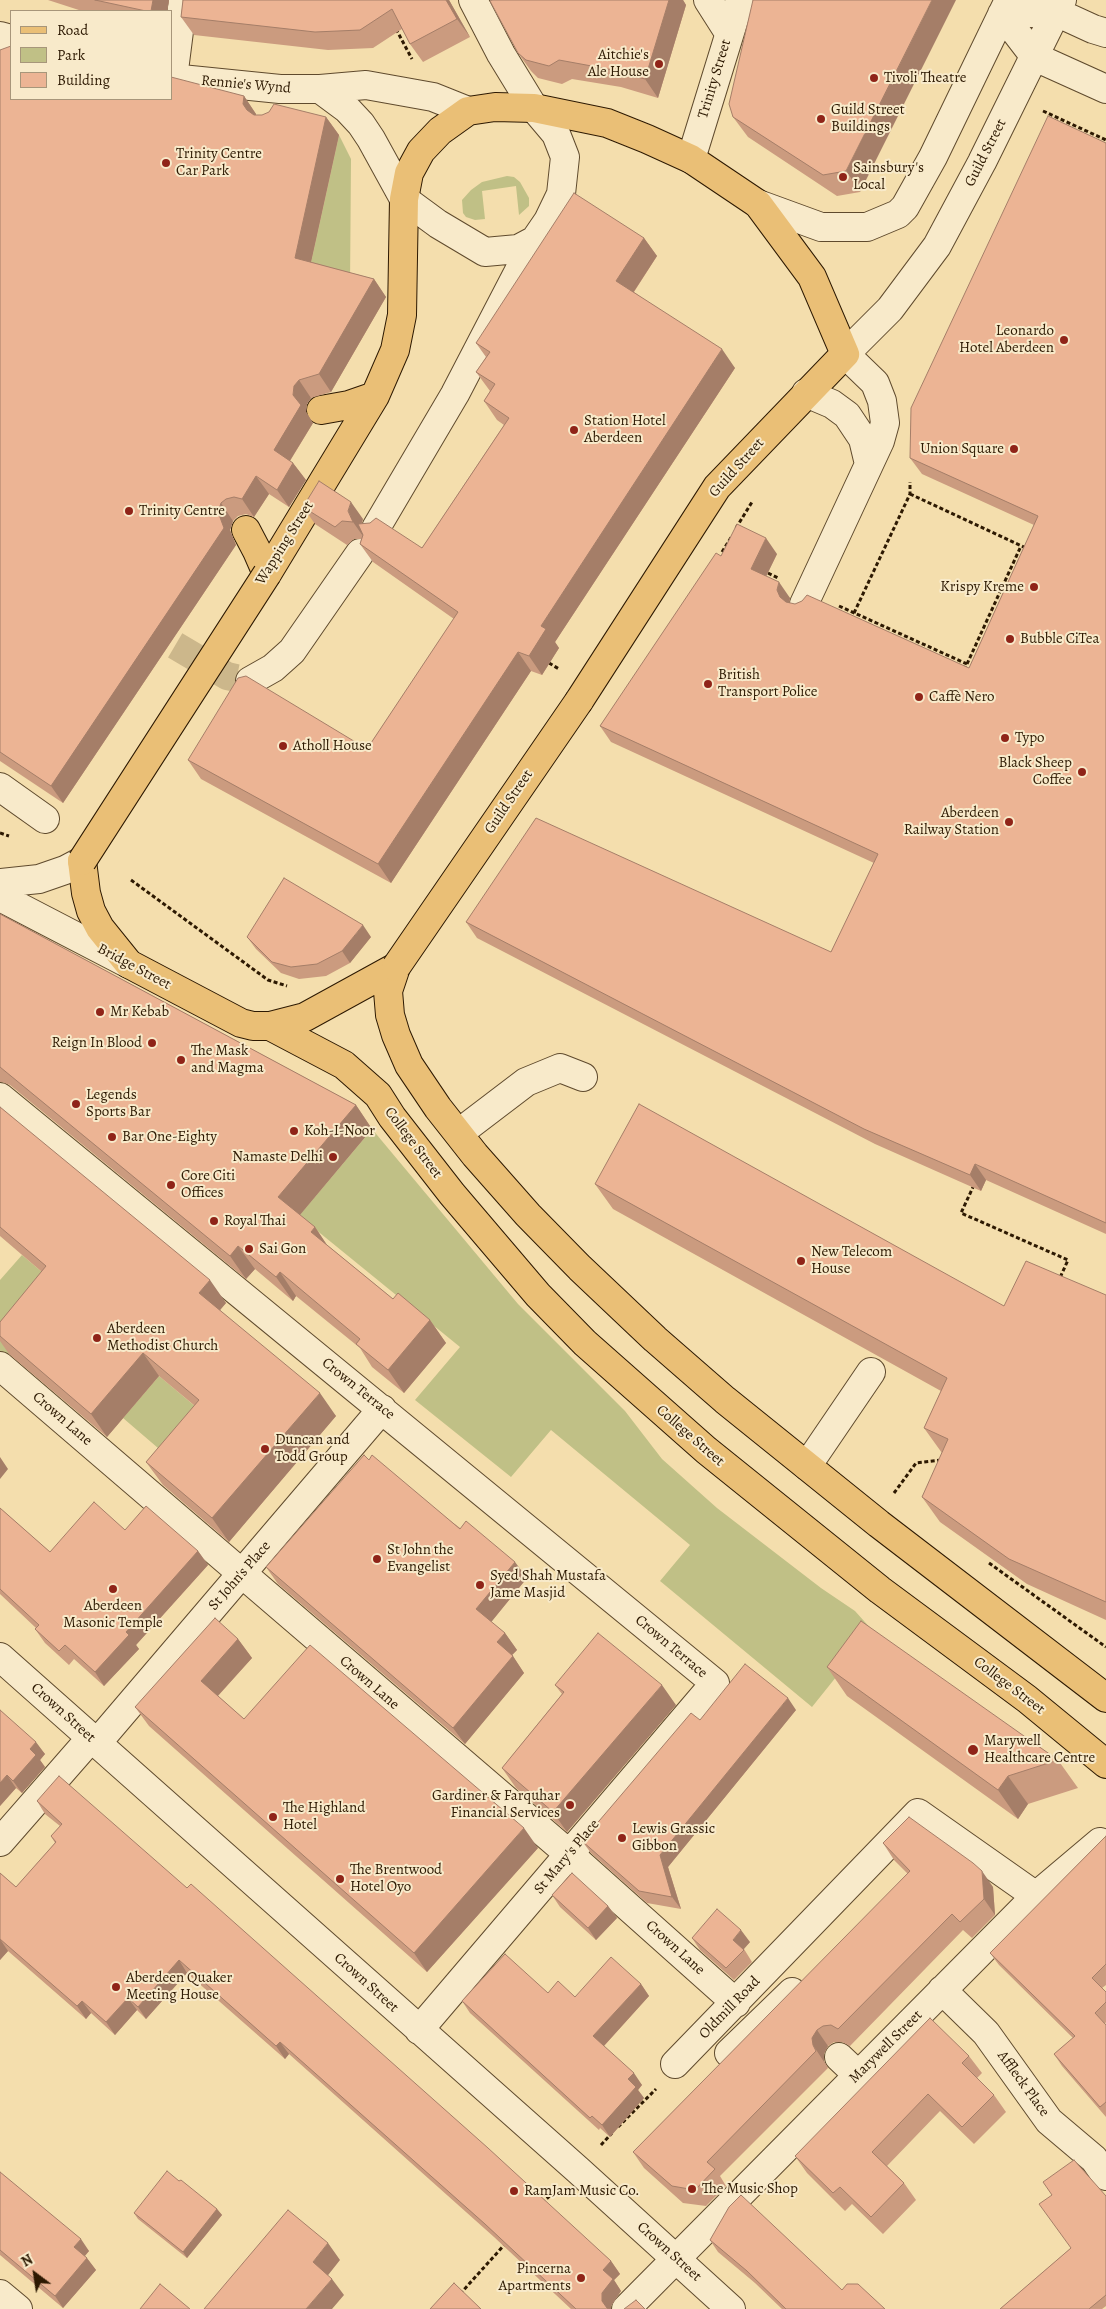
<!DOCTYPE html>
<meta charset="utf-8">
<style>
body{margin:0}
#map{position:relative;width:1106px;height:2309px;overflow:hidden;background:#f4dead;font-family:Alegreya,serif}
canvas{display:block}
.legend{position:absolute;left:10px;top:10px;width:162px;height:90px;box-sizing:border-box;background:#f8eaca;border:1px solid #a7967a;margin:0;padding:6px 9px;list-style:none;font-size:15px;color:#2d1902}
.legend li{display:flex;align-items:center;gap:10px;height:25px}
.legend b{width:25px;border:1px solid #a7967a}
.north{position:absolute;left:10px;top:2249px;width:50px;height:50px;-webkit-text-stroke:4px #f8eaca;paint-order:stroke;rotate:329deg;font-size:14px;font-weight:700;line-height:20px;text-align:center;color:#2d1902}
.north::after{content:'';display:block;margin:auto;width:18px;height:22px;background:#2d1902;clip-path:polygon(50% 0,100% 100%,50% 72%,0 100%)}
</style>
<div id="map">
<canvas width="1106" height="2309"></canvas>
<ul class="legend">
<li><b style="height:6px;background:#eabf76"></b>Road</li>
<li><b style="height:14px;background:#c0c086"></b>Park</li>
<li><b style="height:14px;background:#ecb494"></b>Building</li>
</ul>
<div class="north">N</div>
</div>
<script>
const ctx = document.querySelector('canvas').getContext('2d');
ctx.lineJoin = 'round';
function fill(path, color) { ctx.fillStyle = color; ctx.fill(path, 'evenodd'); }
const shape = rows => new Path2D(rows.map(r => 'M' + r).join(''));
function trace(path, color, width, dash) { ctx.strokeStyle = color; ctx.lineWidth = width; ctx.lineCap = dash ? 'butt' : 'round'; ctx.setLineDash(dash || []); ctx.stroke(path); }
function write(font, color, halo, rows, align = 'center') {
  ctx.font = font + ' Alegreya,serif'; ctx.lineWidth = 4; ctx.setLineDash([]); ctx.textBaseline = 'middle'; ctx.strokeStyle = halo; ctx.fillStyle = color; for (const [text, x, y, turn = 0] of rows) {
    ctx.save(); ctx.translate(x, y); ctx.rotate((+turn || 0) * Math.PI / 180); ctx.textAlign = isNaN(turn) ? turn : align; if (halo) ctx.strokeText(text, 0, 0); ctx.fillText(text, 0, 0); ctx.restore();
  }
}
fill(shape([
 [339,135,351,159,350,287,308,276],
 [507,176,514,177,520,182,529,198,529,206,519,215,516,186,482,191,485,219,475,220,466,217,463,213,462,200,471,190,482,182],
 [372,1129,518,1304,625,1411,662,1459,717,1508,821,1588,855,1611,873,1631,812,1707,660,1581,690,1545,551,1430,511,1477,415,1400,460,1347,299,1216],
 [22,1255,63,1290,6,1357,0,1352,0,1280],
 [159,1376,215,1423,179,1466,123,1418]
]), '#c0c086');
trace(shape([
 [139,624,227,676,250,681]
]), '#ccb78b', 28, [28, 14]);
const minor = shape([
 [708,0,729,33],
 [1002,14,1035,57,1106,89],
 [1002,14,1056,12,1093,29,1106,33],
 [0,36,11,39],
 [171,78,280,89,320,89,366,85,433,97,468,111],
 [173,78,183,0],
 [320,89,347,109,361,124,371,139,404,199,438,224,485,252,518,249,535,240,548,221,561,194,565,157,556,134,534,108,501,54,473,0],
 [691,159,740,0],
 [758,204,821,227,867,227,898,214,905,207,933,157,1009,0],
 [806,393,832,404,847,415,863,439,869,464],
 [376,528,455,394,535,240],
 [804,604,880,441,885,423,882,401,875,383,845,354,890,309,937,246,982,162,1062,0],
 [250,681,273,668,292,651,360,553],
 [0,787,45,819],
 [0,883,39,879,65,870,82,861],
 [0,897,129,964],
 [0,1097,715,1683,419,2030],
 [459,1133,526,1082,560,1068,583,1077],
 [0,1366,569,1854,736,2003],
 [807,1466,871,1372],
 [0,1657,578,2170,731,2309],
 [97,1743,382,1409],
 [0,1842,91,1738],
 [942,1990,986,2033,1049,2121,1094,2159,1106,2176],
 [729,2053,792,1992],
 [839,2057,858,2075],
 [675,2064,918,1813,1036,1896],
 [0,2294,18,2309],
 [626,2309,1036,1896,1100,1842]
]);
const major = shape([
 [321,410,349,405,375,396],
 [246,530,257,551,267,574],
 [267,574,375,396,395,350,402,315,404,199,409,173,421,151,440,131,468,111,495,107,534,108,607,123,647,139,691,159,758,204,812,277,845,354,717,487,579,701],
 [82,861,86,893,91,911,100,928,129,964,241,1023,253,1026,270,1026,305,1017,396,967],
 [396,967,388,991,390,1015,396,1035,409,1065,438,1108,475,1155,528,1215,580,1268,655,1339,725,1400,879,1524,1106,1698],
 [270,1026,344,1065,378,1095,392,1117,452,1194,538,1295,585,1343,706,1450,880,1590,1027,1699,1106,1764]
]);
trace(minor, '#5f4a2d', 30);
trace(major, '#2d1902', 30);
trace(shape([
 [396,29,412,59],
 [1043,111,1106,140],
 [910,494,1028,549],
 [736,528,752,502],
 [722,552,732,536],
 [768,573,778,578],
 [839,606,967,664,964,670],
 [854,613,910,494,910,482],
 [549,663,559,669],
 [967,664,1021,546],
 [0,833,9,836],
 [131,880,268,980,287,986],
 [894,1493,916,1463,942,1460],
 [989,1563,1106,1647],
 [618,2127,656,2089],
 [601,2145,612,2133],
 [542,2203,554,2192],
 [460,2294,506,2243]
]), '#2d1902', 3, [4, 2.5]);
trace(minor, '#f8eaca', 28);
trace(major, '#eabf76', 28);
const majorBridge = shape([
 [82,861,267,574],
 [396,967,579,701]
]);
trace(majorBridge, '#2d1902', 30, []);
trace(shape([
 [974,1185,961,1213,1068,1260,1059,1280]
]), '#2d1902', 3, [4, 2.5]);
trace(majorBridge, '#eabf76', 28);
fill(shape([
 [48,0,169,0,167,11,82,11],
 [183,0,449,0,470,37,423,62,410,44,402,29,373,48,328,50,194,35,181,17],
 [492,0,683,0,686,5,658,98,621,87,572,79,562,84,538,78,531,71,518,53],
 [748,23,860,192,837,196,748,137,733,117],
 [0,50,244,96,256,114,256,115,326,117,339,135,311,262,374,279,386,297,331,392,311,398,307,404,306,412,313,423,290,461,293,463,306,480,289,507,269,494,254,517,246,514,238,516,233,521,230,530,236,545,63,803,0,761],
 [1106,143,1106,1234,986,1180,981,1191,875,1144,477,938,466,922,831,952,874,863,611,742,600,726,721,556,777,554,766,576,790,598,789,603,969,668,1034,525,922,474,910,458],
 [644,238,657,256,634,292,735,368,555,642,559,648,542,675,531,671,391,883,201,779,188,760,367,749,454,619,373,562,360,544,361,539,354,539,347,545,315,524,303,507,363,519,362,524,422,548,504,425,497,420,484,401,490,391,476,372,486,357,476,343],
 [0,914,356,1105,372,1129,299,1215,315,1227,327,1245,393,1299,430,1320,446,1343,404,1393,372,1367,360,1348,296,1296,293,1301,255,1269,246,1279,10,1085,2,1082,0,1082],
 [247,937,371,937,350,963,326,976,299,979,281,973,256,949],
 [0,1107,226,1303,220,1310,336,1416,229,1542,163,1485,146,1462,195,1406,159,1376,107,1437,9,1354,0,1341,0,1322,42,1272,0,1236],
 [595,1184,1004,1306,1106,1295,1106,1620,1027,1584,940,1522,922,1497,942,1453,924,1428,941,1391,613,1209],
 [369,1460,527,1578,491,1622,505,1633,517,1650,512,1655,524,1673,465,1744,278,1584,266,1567],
 [0,1508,50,1552,125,1530,198,1551,208,1565,136,1645,139,1649,104,1686,74,1659,69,1665,45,1643,35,1629,36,1628,0,1594],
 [238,1639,252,1658,218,1696,244,1719,538,1848,427,1972,149,1726,135,1707],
 [827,1667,1058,1760,1078,1788,1028,1804,1018,1819,847,1696],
 [555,1685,676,1705,567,1832,516,1788,502,1768,562,1694],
 [0,1710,45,1754,40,1760,45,1767,22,1793,16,1788,0,1806],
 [796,1710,668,1867,681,1909,647,1903,591,1853,582,1841,700,1720],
 [37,1801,187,1888,611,2261,620,2274,614,2280,621,2291,611,2306,611,2309,571,2309,494,2237,289,2054,285,2059,187,1973,146,2019,137,2010,115,2035,91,2013,86,2019,8,1951,0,1960,0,1873,16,1887,55,1843,51,1836,60,1826,45,1814],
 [1106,1836,1106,1985,1102,1988,1106,1992,1106,2022,1105,2024,1106,2025,1106,2117,1062,2066,1054,2054,1073,2038,999,1965,990,1953],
 [883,1843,993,1887,995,1915,972,1938,963,1930,850,2046,842,2042,834,2042,828,2046,824,2054,824,2061,828,2068,720,2176,726,2186,706,2206,683,2203,644,2168,633,2152,908,1874,894,1860],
 [552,1895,608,1906,617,1918,596,1940,560,1907],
 [692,1938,750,1942,744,1949,752,1962,734,1980,700,1950],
 [641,1984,649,1996,604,2046,642,2085,638,2090,644,2098,610,2137,600,2128,599,2130,470,2013,462,2001,548,1993,575,1997],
 [969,2056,982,2073,977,2078,994,2095,1006,2112,974,2144,940,2111,887,2166,904,2183,916,2200,883,2234,852,2204,845,2211,807,2173,795,2156],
 [0,2172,89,2251,85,2256,96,2270,63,2308,0,2255],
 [179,2181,217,2209,222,2215,187,2258,138,2219,134,2213],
 [1106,2196,1106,2306,1102,2309,1000,2309,1071,2248],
 [710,2240,842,2290,885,2309,782,2309,755,2283,718,2252]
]), '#cb9b7f');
fill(shape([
 [153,0,169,0,167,11,151,11],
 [446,0,449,0,470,37,457,19],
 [669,0,683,0,686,5,658,98,645,79],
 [932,0,956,0,860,192,846,171],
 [244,96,256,114,256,122,247,110,243,104],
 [326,117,339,135,308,276,295,258],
 [644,238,657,256,629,299,616,281],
 [374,279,386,297,331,392,319,374],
 [722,349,735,368,555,642,559,648,542,675,529,656,541,626],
 [299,380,311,398,307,404,306,412,313,423,286,467,274,450,293,395,294,386],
 [293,463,306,480,289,507,277,490],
 [256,476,269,494,254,517,242,499],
 [351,502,363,519,360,528,365,539,353,522,348,511],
 [221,503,233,521,230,530,236,545,63,803,51,786,218,512],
 [766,538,777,554,762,585,751,569],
 [779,582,790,598,789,606,780,597,777,590],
 [518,652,531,671,391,883,378,864],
 [363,925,371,937,350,963,342,951],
 [356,1105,372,1129,295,1221,278,1197],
 [975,1164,986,1180,981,1191,970,1175],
 [315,1227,331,1251,311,1232],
 [238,1246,255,1269,246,1279,230,1256],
 [280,1272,296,1296,293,1301,276,1277],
 [210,1280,226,1303,215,1316,199,1293],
 [430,1320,446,1343,404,1393,388,1370],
 [143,1353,159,1376,107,1437,91,1414],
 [320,1393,336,1416,229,1542,212,1518],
 [0,1457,8,1469,0,1479],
 [198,1551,208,1565,136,1645,139,1649,104,1686,95,1672,126,1632],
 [515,1562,527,1578,488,1626,476,1609],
 [505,1633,517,1650,508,1659,497,1642],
 [238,1639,252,1658,214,1700,201,1681],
 [513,1656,524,1673,465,1744,453,1728],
 [662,1685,676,1705,567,1832,553,1812],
 [788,1698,796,1710,668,1867,681,1909,672,1897,660,1855],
 [36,1742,45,1754,40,1760,45,1767,22,1793,13,1781,30,1749],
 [7,1775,16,1788,0,1806,0,1783],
 [1008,1776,1028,1804,1018,1819,998,1790],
 [524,1828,538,1848,427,1972,414,1953],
 [982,1871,993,1887,995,1915,984,1899],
 [608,1906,617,1918,596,1940,588,1928],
 [741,1930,750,1942,741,1952,733,1940],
 [0,1939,8,1951,0,1960],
 [179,1960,187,1973,146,2019,138,2007],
 [641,1984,649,1996,602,2048,593,2036],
 [128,1998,137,2010,115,2035,106,2022],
 [82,2001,91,2013,86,2019,77,2006],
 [817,2030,828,2046,824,2054,824,2061,828,2068,813,2045,812,2038],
 [280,2042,289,2054,285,2059,276,2046],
 [634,2073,642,2085,638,2090,644,2098,610,2137,602,2125,628,2079],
 [217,2209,222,2215,187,2258,183,2252],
 [81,2239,89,2251,82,2259,74,2247],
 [328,2243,340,2260,325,2279,313,2262],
 [87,2258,96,2270,63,2308,55,2296],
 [611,2261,620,2274,614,2280,621,2291,611,2306,611,2309,607,2309,602,2301,603,2270],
 [332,2279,344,2295,332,2309,306,2309]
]), '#a57e68');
const building = shape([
 [95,0,153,0,151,11,146,11,95,0],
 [183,0,446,0,457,19,410,44,392,9,360,30,315,32,181,17,183,0],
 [492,0,669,0,645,79,608,69,559,60,549,66,526,60,518,53,490,1,492,0],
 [753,0,932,0,846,171,823,175,733,117,729,104,753,0],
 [11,46,11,99,171,99,171,77,244,96,243,104,247,110,254,115,262,115,269,112,274,104,326,117,295,258,374,279,319,374,299,380,294,386,293,395,301,405,274,450,293,463,277,490,256,476,242,499,234,497,226,499,221,503,218,512,224,528,51,786,0,752,0,50,11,46],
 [1048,116,1106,143,1106,1223,975,1164,970,1175,864,1129,466,922,536,818,831,952,878,854,600,726,716,553,721,556,737,524,766,538,751,569,779,582,777,590,780,597,786,602,795,604,802,601,807,595,969,668,1038,516,910,458,911,408,1048,116],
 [574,193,644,238,616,281,722,349,541,626,546,629,529,656,518,652,378,864,188,760,238,678,246,676,367,749,458,612,360,544,363,535,358,524,370,523,376,518,422,548,509,418,484,401,495,384,476,372,490,352,476,343,574,193],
 [319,481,351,502,348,511,353,522,342,521,335,527,303,507,319,481],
 [284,878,363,925,342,951,317,964,291,967,272,962,247,937,284,878],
 [0,914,356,1105,278,1197,315,1227,311,1232,393,1299,398,1293,430,1320,388,1370,356,1344,360,1339,280,1272,276,1277,238,1246,230,1256,0,1067,0,914],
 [639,1104,1004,1306,1026,1261,1106,1295,1106,1602,1009,1559,922,1497,948,1439,924,1428,947,1378,595,1184,639,1104],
 [0,1107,210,1280,199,1293,320,1393,212,1518,146,1462,199,1400,143,1353,91,1414,0,1336,0,1322,46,1266,0,1227,0,1107],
 [364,1455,369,1460,372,1455,460,1529,466,1521,515,1562,476,1609,505,1633,497,1642,513,1656,453,1728,266,1567,364,1455],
 [94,1502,125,1530,146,1506,198,1551,126,1632,129,1635,95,1672,65,1645,59,1651,35,1629,39,1625,0,1589,0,1508,50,1552,94,1502],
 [215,1618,238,1639,201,1681,244,1719,310,1645,524,1828,414,1953,135,1707,215,1618],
 [861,1621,1058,1760,1008,1776,998,1790,827,1667,861,1621],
 [598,1633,662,1685,553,1812,502,1768,564,1692,555,1685,598,1633],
 [745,1664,788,1698,660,1855,672,1897,639,1891,582,1841,691,1713,700,1720,745,1664],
 [0,1710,36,1742,30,1749,36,1755,13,1781,7,1775,0,1783,0,1710],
 [59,1776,187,1888,191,1884,488,2148,611,2261,603,2270,613,2279,602,2293,602,2301,607,2308,609,2309,576,2309,485,2224,280,2042,276,2046,179,1960,138,2007,128,1998,106,2022,82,2001,77,2006,0,1939,0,1873,16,1887,56,1842,51,1836,62,1824,37,1801,59,1776],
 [909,1817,973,1863,982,1871,984,1899,960,1922,952,1914,838,2029,831,2025,823,2026,817,2030,812,2038,813,2045,816,2051,707,2162,715,2169,695,2190,672,2186,633,2152,910,1871,883,1843,909,1817],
 [1106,1836,1106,1964,1092,1978,1106,1992,1106,2002,1095,2013,1106,2025,1106,2102,1100,2107,1054,2054,1075,2036,990,1953,1106,1836],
 [572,1873,608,1906,588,1928,552,1895,572,1873],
 [717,1909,741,1930,733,1940,744,1950,726,1968,692,1938,717,1909],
 [505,1954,548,1993,558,1981,575,1997,611,1957,641,1984,593,2036,634,2073,628,2079,636,2087,602,2125,592,2116,590,2118,462,2001,505,1954],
 [930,2018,969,2056,962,2063,994,2095,962,2127,928,2094,872,2152,904,2183,871,2217,840,2187,833,2193,795,2156,930,2018],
 [1074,2160,1106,2196,1106,2295,1089,2309,1000,2309,1071,2248,1039,2204,1052,2195,1043,2182,1074,2160],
 [167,2171,179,2181,181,2180,217,2209,183,2252,134,2213,167,2171],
 [0,2172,81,2239,74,2247,87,2258,55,2296,0,2250,0,2172],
 [741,2195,842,2290,847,2284,858,2284,885,2309,786,2309,747,2271,710,2240,729,2207,741,2195],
 [288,2210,328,2243,313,2262,332,2279,306,2309,204,2309,288,2210],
 [454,2283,481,2309,430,2309,454,2283],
 [160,2284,190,2309,140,2309,160,2284],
 [636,2300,645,2309,624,2309,636,2300]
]);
fill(building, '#ecb494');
trace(building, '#a57e68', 1);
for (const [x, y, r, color] of [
 [659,64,5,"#8f2418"],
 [874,78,5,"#8f2418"],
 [821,119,5,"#8f2418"],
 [166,163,5,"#8f2418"],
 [843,177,5,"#8f2418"],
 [1064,340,5,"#8f2418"],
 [574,430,5,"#8f2418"],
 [1014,449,5,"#8f2418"],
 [129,511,5,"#8f2418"],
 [1034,587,5,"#8f2418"],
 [1010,639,5,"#8f2418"],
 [708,684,5,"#8f2418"],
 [919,697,5,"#8f2418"],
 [1005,738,5,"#8f2418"],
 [283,746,5,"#8f2418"],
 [1082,772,5,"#8f2418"],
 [1009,822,5,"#8f2418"],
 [100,1012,5,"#8f2418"],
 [152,1043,5,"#8f2418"],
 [181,1060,5,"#8f2418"],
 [76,1104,5,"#8f2418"],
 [294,1131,5,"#8f2418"],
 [112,1137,5,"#8f2418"],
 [333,1157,5,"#8f2418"],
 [171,1185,5,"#8f2418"],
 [214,1221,5,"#8f2418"],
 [249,1249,5,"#8f2418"],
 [801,1261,5,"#8f2418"],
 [97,1338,5,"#8f2418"],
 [265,1449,5,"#8f2418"],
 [377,1559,5,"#8f2418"],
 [480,1585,5,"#8f2418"],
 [113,1589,5,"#8f2418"],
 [973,1750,6,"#8f2418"],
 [570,1805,5,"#8f2418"],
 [273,1817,5,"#8f2418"],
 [622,1838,5,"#8f2418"],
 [340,1879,5,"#8f2418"],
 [116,1987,5,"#8f2418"],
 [692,2189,5,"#8f2418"],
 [514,2191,5,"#8f2418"],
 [581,2278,5,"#8f2418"]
]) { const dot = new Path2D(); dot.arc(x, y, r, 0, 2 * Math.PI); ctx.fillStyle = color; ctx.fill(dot); trace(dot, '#f8eaca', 2); }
write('15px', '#2d1902', '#f8eaca', [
 ["Aitchie's",649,55,"right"],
 ["Ale House",649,72,"right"],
 ["Tivoli Theatre",884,78],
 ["Guild Street",831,110],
 ["Buildings",831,127],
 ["Trinity Centre",176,154],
 ["Car Park",176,171],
 ["Sainsbury's",853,168],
 ["Local",853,185],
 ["Leonardo",1054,331,"right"],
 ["Hotel Aberdeen",1054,348,"right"],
 ["Station Hotel",584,421],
 ["Aberdeen",584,438],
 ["Union Square",1004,449,"right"],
 ["Trinity Centre",139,511],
 ["Krispy Kreme",1024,587,"right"],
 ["Bubble CiTea",1020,639],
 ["British",718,675],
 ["Transport Police",718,692],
 ["Caffè Nero",929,697],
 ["Typo",1015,738],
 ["Atholl House",293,746],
 ["Black Sheep",1072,763,"right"],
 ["Coffee",1072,780,"right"],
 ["Aberdeen",999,813,"right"],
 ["Railway Station",999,830,"right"],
 ["Mr Kebab",110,1012],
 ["Reign In Blood",142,1043,"right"],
 ["The Mask",191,1051],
 ["and Magma",191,1068],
 ["Legends",86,1095],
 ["Sports Bar",86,1112],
 ["Koh-I-Noor",304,1131],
 ["Bar One-Eighty",122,1137],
 ["Namaste Delhi",323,1157,"right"],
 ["Core Citi",181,1176],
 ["Offices",181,1193],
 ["Royal Thai",224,1221],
 ["Sai Gon",259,1249],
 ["New Telecom",811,1252],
 ["House",811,1269],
 ["Aberdeen",107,1329],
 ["Methodist Church",107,1346],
 ["Duncan and",275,1440],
 ["Todd Group",275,1457],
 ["St John the",387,1550],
 ["Evangelist",387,1567],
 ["Syed Shah Mustafa",490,1576],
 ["Jame Masjid",490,1593],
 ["Aberdeen",113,1606,"center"],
 ["Masonic Temple",113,1623,"center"],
 ["Marywell",984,1741],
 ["Healthcare Centre",984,1758],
 ["Gardiner & Farquhar",560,1796,"right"],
 ["Financial Services",560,1813,"right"],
 ["The Highland",283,1808],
 ["Hotel",283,1825],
 ["Lewis Grassic",632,1829],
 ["Gibbon",632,1846],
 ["The Brentwood",350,1870],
 ["Hotel Oyo",350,1887],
 ["Aberdeen Quaker",126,1978],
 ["Meeting House",126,1995],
 ["The Music Shop",702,2189],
 ["RamJam Music Co.",524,2191],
 ["Pincerna",571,2269,"right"],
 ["Apartments",571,2286,"right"]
], 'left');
write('15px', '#2d1902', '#f8eaca', [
 ["Trinity Street",715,79,-73],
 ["Rennie's Wynd",246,85,5],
 ["Guild Street",986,153,-63],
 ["Guild Street",737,468,-48],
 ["Wapping Street",285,543,-58],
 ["Guild Street",509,802,-56],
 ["Bridge Street",134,967,28],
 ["College Street",413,1143,53],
 ["Crown Terrace",358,1389,39],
 ["Crown Lane",62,1419,41],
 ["College Street",690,1436,41],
 ["St John's Place",240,1576,-49],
 ["Crown Terrace",671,1647,40],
 ["Crown Lane",369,1683,41],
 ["College Street",1009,1686,37],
 ["Crown Street",63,1713,42],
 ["St Mary's Place",567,1857,-50],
 ["Crown Lane",675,1948,42],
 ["Crown Street",366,1983,42],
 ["Oldmill Road",730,2008,-46],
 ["Marywell Street",886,2047,-45],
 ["Affleck Place",1023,2084,54],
 ["Crown Street",669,2252,42]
]);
</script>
